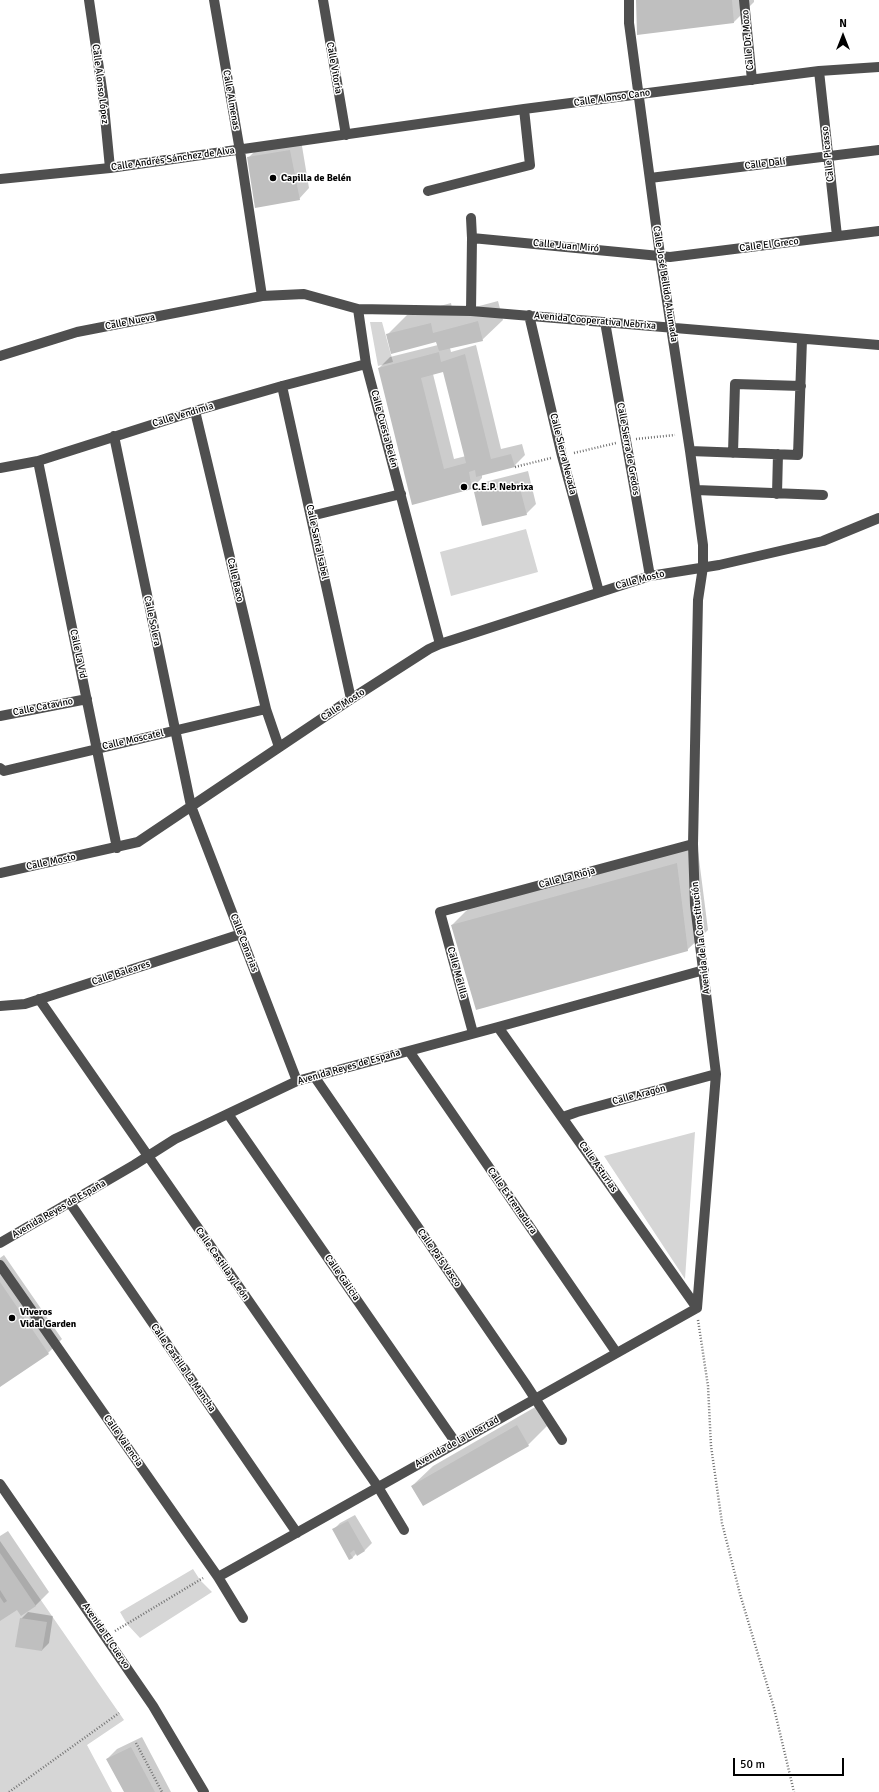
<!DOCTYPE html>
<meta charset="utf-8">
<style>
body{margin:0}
#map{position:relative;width:879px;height:1792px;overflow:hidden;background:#fff;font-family:Signika,sans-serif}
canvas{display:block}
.north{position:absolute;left:823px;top:16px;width:40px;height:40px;-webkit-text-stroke:3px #fff;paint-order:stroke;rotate:0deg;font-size:11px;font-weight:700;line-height:16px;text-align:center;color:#000}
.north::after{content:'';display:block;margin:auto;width:14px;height:18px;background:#000;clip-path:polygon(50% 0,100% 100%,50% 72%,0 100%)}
.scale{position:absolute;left:733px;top:1758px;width:111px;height:18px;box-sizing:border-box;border:2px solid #000;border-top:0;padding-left:5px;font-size:12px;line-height:14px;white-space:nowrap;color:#000;-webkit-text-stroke:3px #fff;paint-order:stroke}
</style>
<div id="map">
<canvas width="879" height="1792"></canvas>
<div class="north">N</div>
<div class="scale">50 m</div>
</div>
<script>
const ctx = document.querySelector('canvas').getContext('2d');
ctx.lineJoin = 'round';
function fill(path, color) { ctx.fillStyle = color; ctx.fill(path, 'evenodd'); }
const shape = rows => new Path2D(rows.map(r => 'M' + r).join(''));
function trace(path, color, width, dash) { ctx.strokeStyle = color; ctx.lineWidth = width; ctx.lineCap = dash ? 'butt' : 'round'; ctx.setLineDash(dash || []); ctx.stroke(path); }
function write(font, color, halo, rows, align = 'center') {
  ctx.font = font + ' Signika,sans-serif'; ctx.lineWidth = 3; ctx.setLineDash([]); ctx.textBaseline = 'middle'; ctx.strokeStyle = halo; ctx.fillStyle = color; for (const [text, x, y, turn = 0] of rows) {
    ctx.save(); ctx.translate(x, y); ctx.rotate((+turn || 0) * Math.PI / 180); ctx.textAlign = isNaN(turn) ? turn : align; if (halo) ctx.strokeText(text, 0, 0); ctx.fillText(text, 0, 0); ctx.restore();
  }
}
fill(shape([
 [370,322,382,322,393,362,378,366],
 [526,529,538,572,451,596,440,552],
 [695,1132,685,1279,604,1156],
 [0,1541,124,1720,87,1745,112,1792,0,1792],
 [193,1569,200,1580,212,1592,140,1638,127,1624,120,1612]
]), '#d6d6d6');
fill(shape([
 [637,0,754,0,754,2,734,22],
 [301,140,309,188,299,199,249,157,259,147],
 [498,301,503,320,482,340,450,348,451,352,476,345,501,449,522,444,525,455,514,466,482,474,482,478,472,488,413,503,379,368,390,357,438,345,436,341,387,335,407,315,451,303,453,313],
 [444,371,466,456,454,459,433,374],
 [528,471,536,504,526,514,475,492,485,482],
 [697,843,708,930,687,950,452,925,472,905],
 [4,1255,62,1339,48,1353,0,1386,0,1258],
 [537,1406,548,1425,528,1445,412,1486,433,1466],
 [355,1515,372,1543,365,1550,358,1554,357,1553,352,1558,333,1530,340,1523],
 [8,1531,49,1592,35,1606,17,1608,0,1620,0,1536],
 [28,1612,53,1616,49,1643,42,1650,21,1619],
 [142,1737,171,1792,125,1792,107,1759,117,1749]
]), '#0003');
fill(shape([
 [636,0,732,0,734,23,637,35],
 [290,150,300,200,255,208,247,157],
 [478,321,483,341,439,351,436,342,391,354,386,334,431,323,433,333],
 [439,352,441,362,465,354,491,459,511,454,515,467,476,477,475,470,469,472,472,489,412,505,378,368],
 [443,372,466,463,444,469,421,378],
 [518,481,527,515,482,526,474,492],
 [677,863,688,951,476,1010,451,925],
 [0,1282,49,1354,0,1387],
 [517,1425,529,1446,423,1506,411,1486],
 [348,1521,365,1551,357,1556,354,1550,350,1553,353,1558,349,1560,332,1529],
 [0,1553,36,1606,21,1616,17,1610,0,1621,0,1597,4,1603,7,1601,0,1590],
 [20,1618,47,1622,42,1651,15,1647],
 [131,1747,155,1792,124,1792,106,1759]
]), '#bfbfbf');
trace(shape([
 [636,439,675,435],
 [574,453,616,443],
 [515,467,551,458],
 [698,1320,708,1386,711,1446,722,1523,740,1594,774,1708,794,1792],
 [115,1631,203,1578],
 [136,1743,162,1792],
 [9,1792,119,1713]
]), '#717171', 2.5, [1, 2]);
trace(shape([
 [89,0,103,96,110,168],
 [214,0,240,151,262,296],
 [323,0,346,135],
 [629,0,629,23,660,255,690,451,703,545,703,567,698,600,693,844,695,905,716,1074,697,1308],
 [744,0,752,80],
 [819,71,837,236],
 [650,178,879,150],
 [0,179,110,168,524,109,819,71,879,67],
 [428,191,530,165,524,109],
 [471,218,472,238],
 [358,309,366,364,440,644],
 [471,311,472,238,670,257,879,231],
 [529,315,562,456,599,592],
 [605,322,650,576],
 [0,356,77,332,262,296,304,294,358,309,471,311,879,345],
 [282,386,351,699],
 [195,411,266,709,279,747],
 [114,436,191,806,297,1081],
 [690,451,798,455,802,339],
 [733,453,735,384,801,386],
 [38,461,117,848],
 [0,468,38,461,195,411,282,386,366,364],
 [696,490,823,495],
 [777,494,778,454],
 [311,516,401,494],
 [0,716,87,699],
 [0,768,4,771,266,709],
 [0,873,138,842,351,699,429,649,440,644,650,576,719,565,823,541,879,518],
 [39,999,378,1487,404,1530],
 [0,1006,25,1004,241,934],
 [498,1027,697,1308],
 [473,1033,440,912,693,844],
 [409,1051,616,1352],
 [314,1076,525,1383,562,1440],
 [228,1114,456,1443],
 [563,1117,577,1112,716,1074],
 [70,1203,297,1533],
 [0,1243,134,1165,175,1139,297,1081,498,1027,704,970],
 [0,1265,218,1577,243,1618],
 [0,1484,153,1706,204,1792],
 [218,1577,697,1308]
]), '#4f4f4f', 10);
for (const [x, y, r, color] of [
 [273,178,4,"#000"],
 [464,487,4,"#000"],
 [12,1318,4,"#000"]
]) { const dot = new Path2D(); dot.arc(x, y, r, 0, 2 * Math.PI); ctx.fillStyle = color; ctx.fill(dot); trace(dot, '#fff', 1.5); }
write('10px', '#000', '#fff', [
 ["Calle Dr. Mozo",748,40,-95],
 ["Calle Vitoria",334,68,80],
 ["Calle Alonso López",100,84,83],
 ["Calle Alonso Cano",612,98,-8],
 ["Calle Almenas",231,100,80],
 ["Calle Picasso",828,154,-96],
 ["Calle Andrés Sánchez de Alva",173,159,-8],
 ["Calle Dalí",765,164,-7],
 ["Calle El Greco",769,245,-7],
 ["Calle Juan Miró",566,246,5],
 ["Calle José Bellido Ahumada",665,284,81],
 ["Avenida Cooperativa Nebrixa",595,321,5],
 ["Calle Nueva",130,322,-11],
 ["Calle Vendimia",183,415,-17],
 ["Calle Cuesta Belén",384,429,75],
 ["Calle Sierra de Gredos",628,449,80],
 ["Calle Sierra Nevada",563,454,76],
 ["Calle Santa Isabel",317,542,78],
 ["Calle Baco",235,580,77],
 ["Calle Mosto",640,580,-15],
 ["Calle Solera",152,621,78],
 ["Calle La Vid",78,654,78],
 ["Calle Mosto",343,705,-33],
 ["Calle Catavino",43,707,-11],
 ["Calle Moscatel",133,740,-13],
 ["Calle Mosto",51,862,-12],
 ["Calle La Rioja",567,878,-15],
 ["Avenida de la Constitución",701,938,-96],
 ["Calle Canarias",244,943,69],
 ["Calle Baleares",121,973,-18],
 ["Calle Melilla",457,973,75],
 ["Avenida Reyes de España",349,1067,-16],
 ["Calle Aragón",639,1095,-15],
 ["Calle Asturias",598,1167,55],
 ["Calle Extremadura",512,1201,55],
 ["Avenida Reyes de España",59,1209,-30],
 ["Calle País Vasco",439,1258,55],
 ["Calle Castilla y León",222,1264,55],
 ["Calle Galicia",342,1278,55],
 ["Calle Castilla La Mancha",183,1368,55],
 ["Calle Valencia",123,1441,55],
 ["Avenida de la Libertad",457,1442,-29],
 ["Avenida El Cuervo",106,1636,56]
]);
write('bold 10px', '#000', '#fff', [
 ["Capilla de Belén",281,178],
 ["C.E.P. Nebrixa",472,487],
 ["Viveros",20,1312],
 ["Vidal Garden",20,1324]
], 'left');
</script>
